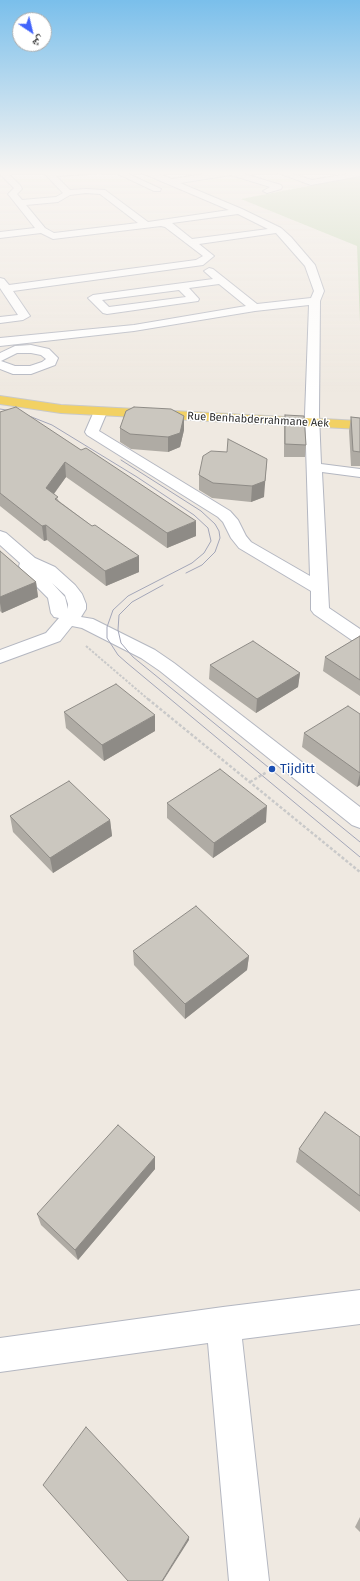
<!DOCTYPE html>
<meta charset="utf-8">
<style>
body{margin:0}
#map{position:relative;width:360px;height:1581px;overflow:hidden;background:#efe9e1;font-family:"Fira Sans","Noto Naskh Arabic",sans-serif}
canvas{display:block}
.north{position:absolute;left:12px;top:12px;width:40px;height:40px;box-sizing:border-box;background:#fff;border:1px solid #ababab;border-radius:50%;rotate:145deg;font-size:11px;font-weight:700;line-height:16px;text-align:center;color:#2e2e2e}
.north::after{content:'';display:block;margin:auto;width:14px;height:18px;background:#4264fb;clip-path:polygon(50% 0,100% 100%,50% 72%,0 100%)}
</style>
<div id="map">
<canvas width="360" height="1581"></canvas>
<div class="north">ش</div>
</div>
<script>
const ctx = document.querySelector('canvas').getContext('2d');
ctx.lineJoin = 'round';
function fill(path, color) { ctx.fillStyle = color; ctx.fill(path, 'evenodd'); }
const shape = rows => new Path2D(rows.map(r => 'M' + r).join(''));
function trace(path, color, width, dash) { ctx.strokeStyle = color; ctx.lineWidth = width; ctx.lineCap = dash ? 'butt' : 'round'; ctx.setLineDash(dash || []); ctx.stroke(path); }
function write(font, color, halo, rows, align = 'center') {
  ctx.font = font + ' "Fira Sans",sans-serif'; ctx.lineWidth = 3; ctx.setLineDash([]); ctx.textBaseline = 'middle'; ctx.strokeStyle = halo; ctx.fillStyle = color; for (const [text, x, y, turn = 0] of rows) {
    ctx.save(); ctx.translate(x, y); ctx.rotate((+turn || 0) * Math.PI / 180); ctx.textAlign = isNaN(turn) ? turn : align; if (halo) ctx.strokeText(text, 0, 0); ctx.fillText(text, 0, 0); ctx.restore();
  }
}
fill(shape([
 [360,176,360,323,357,246,241,199]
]), '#c8d9b8');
const minor = shape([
 [0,171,5,171,20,185,22,189,17,194,22,200,56,197,63,193,42,171,107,171,103,173,56,176,70,190,86,189,105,190,148,222,229,210,142,173,141,171,151,171,172,179,223,171,243,171,241,173,281,185,282,187,281,189,267,193,263,191,270,187,231,175,180,183,242,209,281,228,291,237,315,265,324,291,320,301,319,415,321,464,360,469,360,477,322,472,329,608,360,629,360,643,353,641,314,614,311,610,311,591,239,548,231,538,223,522,218,517,87,435,85,432,95,409,105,409,107,412,99,431,230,511,238,520,246,536,251,542,310,576,305,415,309,305,255,311,134,331,0,346,0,338,134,325,246,306,219,284,189,288,199,299,198,301,107,314,103,313,88,298,93,295,213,279,204,271,209,268,213,269,257,304,311,298,314,291,305,266,276,233,199,244,214,256,203,265,13,291,30,316,23,320,0,323,0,317,18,315,0,288,0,278,4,279,9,285,196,260,203,256,165,227,161,226,53,239,41,233,0,238,0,232,35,228,8,194,14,188,0,174,0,171],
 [86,193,100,194,138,223,54,233,45,228,26,205,58,202,70,195,86,193],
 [238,214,268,229,192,239,172,223,238,214],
 [179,290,186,297,109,307,102,300,179,290],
 [112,171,122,171,161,189,160,191,154,191,112,171],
 [273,171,284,171,312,180,360,172,360,176,311,185,273,171],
 [31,345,49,349,58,358,55,365,31,374,13,374,0,369,0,353,15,346,31,345],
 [17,353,31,353,41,355,46,359,42,362,30,366,15,366,1,361,17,353],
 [0,531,6,533,35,558,55,567,75,585,82,594,86,604,86,609,81,617,93,619,155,650,174,663,360,807,360,828,352,825,160,671,141,658,82,628,72,626,60,641,0,663,0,650,46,633,59,618,54,617,51,613,48,598,23,573,19,566,20,563,0,545,0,531],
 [52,583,65,595,68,604,68,609,65,597,52,583],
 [360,1290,360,1324,242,1339,269,1581,229,1581,208,1343,0,1372,0,1338,223,1307,360,1290]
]);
const major = shape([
 [0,396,61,405,360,421,360,429,61,413,0,404,0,396]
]);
trace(minor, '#b4b7c1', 2);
trace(major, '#c9c9c9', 2);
trace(shape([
 [86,646,149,700]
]), '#c9c9c9', 2, [2.5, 1.5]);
trace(shape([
 [148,699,360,872],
 [250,782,267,772]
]), '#c9c9c9', 2.5, [3, 2]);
fill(minor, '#fff');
fill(major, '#f2d163');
trace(shape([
 [0,409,19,412,52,425,137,477,194,515,208,528,211,541,204,553,192,563,128,596,113,610,107,627,107,638,118,655,127,663,360,857],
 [121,460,201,511,215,524,219,531,220,538,215,552,202,565,186,573],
 [163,585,132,602,119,615,118,630,121,643,133,657,360,842]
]), '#a3a6b8', 1);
fill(shape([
 [0,412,196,536,167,548,66,477,54,494,59,501,92,526,139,556,139,572,106,586,47,540,44,541,0,506],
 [285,415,306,445,305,457,284,457,284,427],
 [351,417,360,418,360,466,351,466,349,431],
 [120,428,184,430,180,447,168,452,131,449,120,442],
 [227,452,264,497,251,502,212,498,199,490,199,475],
 [0,551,36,582,38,597,2,613,0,611],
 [360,636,360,696,323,671,325,657],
 [210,665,300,673,298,687,256,713,209,679],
 [64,712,155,731,104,761,66,728],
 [360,714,360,785,357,787,302,747,304,733],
 [167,803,266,822,213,858,167,818],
 [10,816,110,820,112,836,53,873,13,832],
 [133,951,249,956,247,970,185,1019,134,965],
 [360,1137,360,1212,296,1162,299,1149],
 [155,1157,155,1169,78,1260,41,1225,37,1214],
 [360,1517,360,1532,355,1527]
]), '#afaba4');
fill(shape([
 [184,416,184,430,180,447,168,452,168,437],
 [267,459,264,497,251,502,252,486],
 [65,462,66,477,47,503,46,488],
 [196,521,196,536,167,548,167,533],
 [46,525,47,540,44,541,42,526],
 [139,556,139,572,106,586,105,571],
 [36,582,38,597,2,613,0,603,0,597],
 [300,673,298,687,256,713,257,699],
 [155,715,155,731,104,761,102,745],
 [360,773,360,785,357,787],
 [267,806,266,822,213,858,214,843],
 [110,820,112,836,53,873,50,858],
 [249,956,247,970,185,1019,185,1004],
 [155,1157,155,1169,78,1260,75,1250],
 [189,1537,189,1540,163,1581,162,1581]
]), '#8e8b86');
const building = shape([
 [16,407,81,450,86,448,196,521,167,533,65,462,46,488,58,497,55,499,92,526,95,525,139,556,105,571,46,525,42,526,0,493,0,412,16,407],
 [134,407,171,409,184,416,180,433,168,437,130,434,120,428,126,411,134,407],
 [285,415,304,416,306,445,285,444,285,415],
 [351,417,360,418,360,452,353,451,351,417],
 [228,439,267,459,265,481,252,486,213,483,199,475,203,456,211,451,227,452,228,439],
 [0,551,36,582,0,597,0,551],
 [360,636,360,680,325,657,360,636],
 [253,641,300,673,257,699,210,665,253,641],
 [116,684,155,715,102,745,64,712,116,684],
 [348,706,360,714,360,773,304,733,348,706],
 [220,769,267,806,214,843,167,803,220,769],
 [69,781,110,820,50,858,10,816,69,781],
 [196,906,249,956,185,1004,133,951,196,906],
 [325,1112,360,1137,360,1196,299,1149,325,1112],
 [118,1125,155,1157,75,1250,37,1214,118,1125],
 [86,1427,189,1537,162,1581,128,1581,43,1485,86,1427]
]);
fill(building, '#cbc7bf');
trace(building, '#8e8b86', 1);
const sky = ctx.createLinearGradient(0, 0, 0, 392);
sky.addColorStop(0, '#7abfeb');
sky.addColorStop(0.44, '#f8f5f2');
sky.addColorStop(1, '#f8f5f200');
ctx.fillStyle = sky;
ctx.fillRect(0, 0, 360, 392);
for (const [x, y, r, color] of [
 [272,769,4,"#1a4fb4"]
]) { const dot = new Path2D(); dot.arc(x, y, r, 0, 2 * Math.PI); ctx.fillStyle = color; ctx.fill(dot); trace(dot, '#fff', 1.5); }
write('11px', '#2e2e2e', '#fff', [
 ["Rue Benhabderrahmane Aek",258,420,3]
]);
write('13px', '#164399', '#fff', [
 ["Tijditt",280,769]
], 'left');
</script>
